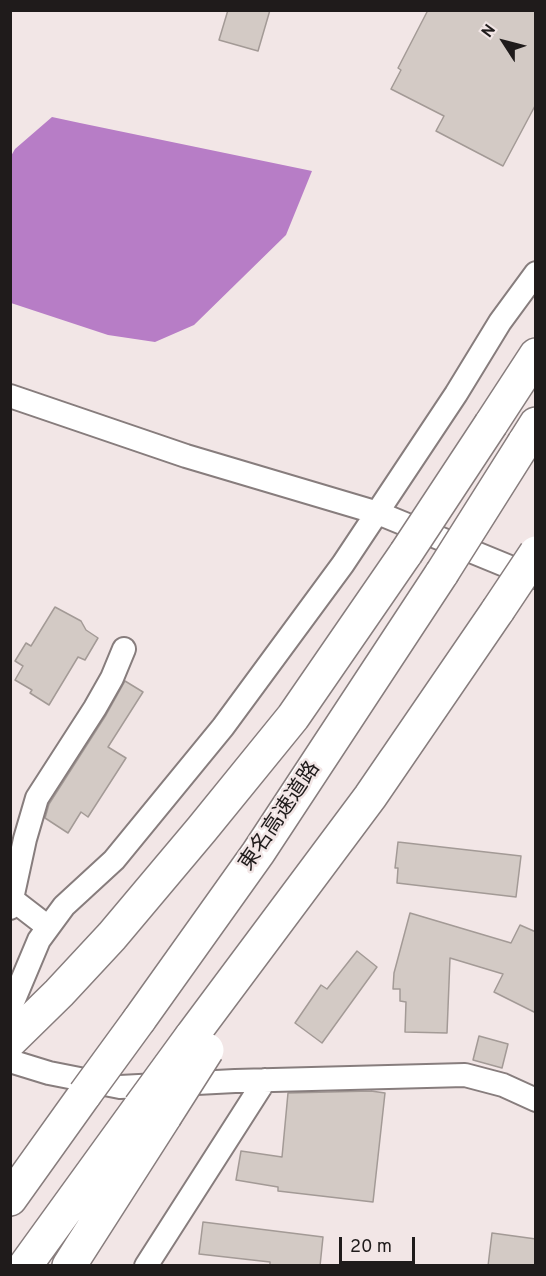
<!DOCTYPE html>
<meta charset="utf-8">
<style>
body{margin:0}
#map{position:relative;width:546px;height:1276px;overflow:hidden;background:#f2e6e6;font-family:Overpass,sans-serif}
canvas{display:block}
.frame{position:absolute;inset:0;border:12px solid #1f1b1b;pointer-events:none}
.north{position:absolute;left:474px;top:12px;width:60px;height:60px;-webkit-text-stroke:4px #f2e6e6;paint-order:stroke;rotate:306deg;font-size:16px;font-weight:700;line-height:24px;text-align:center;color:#1f1b1b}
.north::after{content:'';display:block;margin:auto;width:21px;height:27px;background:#1f1b1b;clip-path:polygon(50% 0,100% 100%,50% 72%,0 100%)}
.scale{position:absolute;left:339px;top:1237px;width:76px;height:27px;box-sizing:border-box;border:3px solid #1f1b1b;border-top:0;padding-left:8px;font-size:18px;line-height:21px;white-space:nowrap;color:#1f1b1b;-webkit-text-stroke:4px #f2e6e6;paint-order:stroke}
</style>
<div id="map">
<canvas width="546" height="1276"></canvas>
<div class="frame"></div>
<div class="north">N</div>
<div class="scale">20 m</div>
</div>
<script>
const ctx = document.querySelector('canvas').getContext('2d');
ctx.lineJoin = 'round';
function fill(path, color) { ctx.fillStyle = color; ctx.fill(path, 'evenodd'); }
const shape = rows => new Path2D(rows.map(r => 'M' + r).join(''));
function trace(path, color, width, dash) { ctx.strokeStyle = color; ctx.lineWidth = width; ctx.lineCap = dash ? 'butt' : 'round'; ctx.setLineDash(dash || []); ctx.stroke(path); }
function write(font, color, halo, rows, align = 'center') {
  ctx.font = font + ' Overpass,"Noto Sans JP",sans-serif'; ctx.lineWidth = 5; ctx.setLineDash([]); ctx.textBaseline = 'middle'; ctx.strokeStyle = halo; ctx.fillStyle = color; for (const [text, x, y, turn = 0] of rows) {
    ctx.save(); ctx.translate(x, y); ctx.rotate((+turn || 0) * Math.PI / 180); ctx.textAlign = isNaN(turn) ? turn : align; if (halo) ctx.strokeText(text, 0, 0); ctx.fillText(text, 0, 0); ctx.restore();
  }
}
fill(shape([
 [52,117,80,123,312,171,286,235,194,325,155,342,108,335,11,303,11,156,15,149]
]), '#b77dc6');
const building = shape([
 [228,10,270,10,258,51,219,40,228,10],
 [428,10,536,10,536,104,503,166,436,131,444,116,391,89,401,70,398,68,428,10],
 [55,607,81,621,86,630,98,638,85,660,78,657,49,705,30,693,32,690,15,680,23,666,15,661,26,643,31,646,55,607],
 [125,681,143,692,108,747,126,758,88,817,81,812,68,833,45,818,49,804,106,715,125,681],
 [398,842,521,856,516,897,397,883,398,868,395,868,398,842],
 [410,913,511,943,520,925,536,932,536,1013,494,992,503,974,450,958,447,1033,405,1032,406,1002,400,1001,400,989,393,989,394,973,410,913],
 [357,951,377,967,322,1043,295,1023,321,985,327,989,357,951],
 [479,1036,508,1044,502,1068,473,1060,479,1036],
 [371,1091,385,1093,373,1202,278,1191,278,1187,236,1180,241,1151,282,1157,288,1093,371,1091],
 [203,1222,323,1237,320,1266,270,1266,270,1262,199,1254,203,1222],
 [492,1233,536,1239,536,1266,488,1266,492,1233]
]);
fill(building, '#d3cac5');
trace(building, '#a39a96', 1.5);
const minor = shape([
 [10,396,186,456,378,513,534,577],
 [13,900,48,927],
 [10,908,25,839,37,798,95,708,112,678,124,649],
 [10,1009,39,940,64,906,114,860,223,727,343,564,456,394,500,322,536,273],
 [10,1061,49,1073,120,1087,235,1081,465,1075,503,1085,536,1100],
 [146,1266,265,1080]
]);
const motorway = shape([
 [491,424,536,355],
 [524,443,536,424],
 [139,1020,258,853,442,573],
 [191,1037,370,797,498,610],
 [10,1041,59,993,112,936,202,829,293,717,406,553],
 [10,1199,85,1094],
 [25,1266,140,1107],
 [69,1266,165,1116]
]);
trace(minor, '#877d7d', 26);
trace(motorway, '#877d7d', 36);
trace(minor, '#fff', 22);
trace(motorway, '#fff', 33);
const motorwayBridge = shape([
 [406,553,491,424],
 [442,573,524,443],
 [498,610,536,553],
 [85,1094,139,1020],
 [140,1107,191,1037],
 [165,1116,207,1050]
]);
trace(motorwayBridge, '#877d7d', 36, []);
trace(motorwayBridge, '#fff', 33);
write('21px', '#1f1b1b', '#f2e6e6', [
 ["東名高速道路",281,817,-56]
]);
</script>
